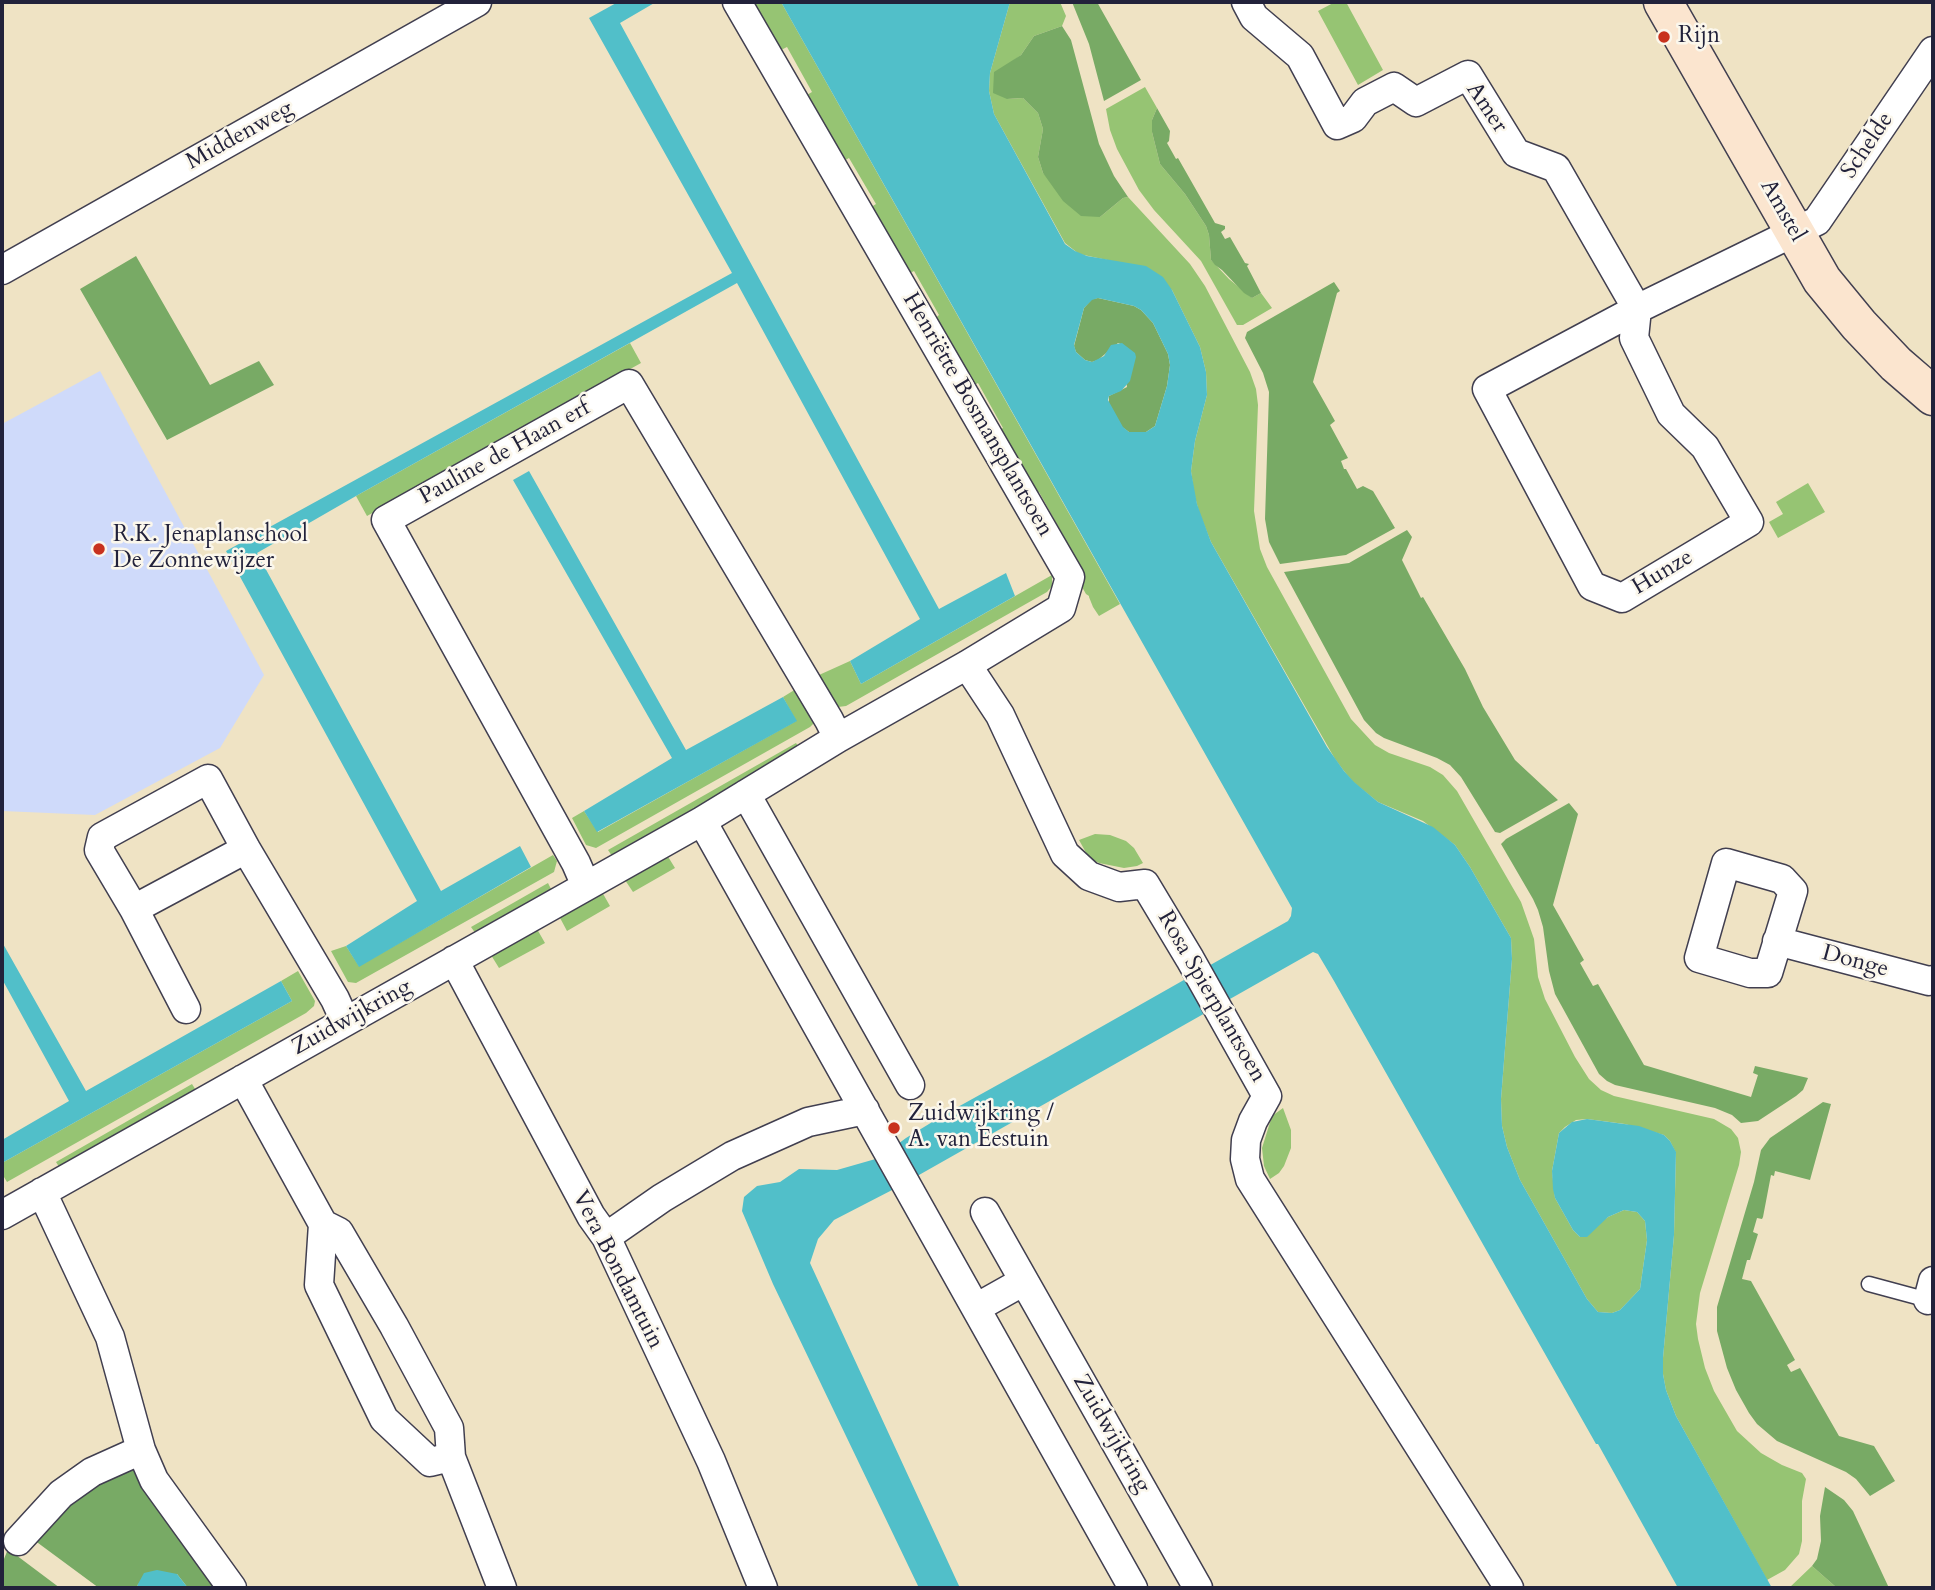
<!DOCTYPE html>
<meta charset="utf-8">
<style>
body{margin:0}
#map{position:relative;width:1935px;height:1590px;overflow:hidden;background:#efe3c4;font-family:Cardo,serif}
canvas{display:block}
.frame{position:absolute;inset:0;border:4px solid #22223b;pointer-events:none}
</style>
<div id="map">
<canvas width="1935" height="1590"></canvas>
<div class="frame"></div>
</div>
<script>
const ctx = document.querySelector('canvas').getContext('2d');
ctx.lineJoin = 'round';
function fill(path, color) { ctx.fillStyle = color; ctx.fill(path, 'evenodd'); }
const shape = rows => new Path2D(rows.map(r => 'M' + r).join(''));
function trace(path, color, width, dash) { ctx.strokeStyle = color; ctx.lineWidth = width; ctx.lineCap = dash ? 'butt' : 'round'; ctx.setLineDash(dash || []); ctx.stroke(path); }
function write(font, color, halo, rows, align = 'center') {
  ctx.font = font + ' Cardo,serif'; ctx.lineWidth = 5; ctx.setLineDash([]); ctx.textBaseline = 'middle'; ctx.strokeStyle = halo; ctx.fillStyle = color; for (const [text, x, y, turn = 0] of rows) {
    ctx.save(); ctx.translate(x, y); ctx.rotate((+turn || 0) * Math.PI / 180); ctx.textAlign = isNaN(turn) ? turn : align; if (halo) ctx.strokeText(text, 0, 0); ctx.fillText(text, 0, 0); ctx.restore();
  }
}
fill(shape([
 [100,371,264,675,220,748,95,815,2,811,2,424]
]), '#cfdafa');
fill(shape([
 [753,2,781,2,1120,604,1099,616,1093,607,1089,597,1089,596,1086,594,1056,541,1064,537,1039,492,1031,496,995,432,1003,428,978,383,969,388,932,321,939,315,914,271,906,275,868,209,876,204,849,158,842,162,805,96,812,92,787,47,779,51],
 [1010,2,1060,2,1066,16,1062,26,1034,36,1021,55,1009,64,1007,99,1023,98,1038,113,1043,129,1038,157,1043,173,1100,217,1123,198,1128,197,1190,264,1205,286,1250,372,1256,389,1258,405,1254,511,1260,549,1267,567,1351,719,1375,745,1389,753,1430,767,1443,775,1457,791,1521,902,1534,939,1538,977,1545,999,1575,1057,1589,1079,1601,1090,1614,1096,1714,1119,1731,1129,1738,1138,1741,1152,1739,1165,1700,1293,1696,1324,1698,1339,1705,1368,1714,1391,1737,1431,1761,1453,1782,1465,1802,1473,1806,1479,1802,1501,1802,1541,1799,1554,1785,1570,1767,1580,1676,1416,1666,1390,1663,1374,1663,1358,1674,1235,1676,1153,1670,1141,1664,1135,1625,1124,1587,1119,1576,1120,1565,1127,1559,1133,1552,1171,1555,1198,1573,1230,1580,1237,1608,1217,1624,1210,1637,1212,1645,1221,1647,1240,1640,1289,1620,1310,1612,1313,1598,1312,1587,1299,1520,1180,1507,1147,1502,1126,1501,1099,1512,959,1511,938,1470,867,1455,845,1423,821,1378,802,1353,782,1344,771,1335,759,1211,542,1199,512,1194,493,1191,471,1195,441,1207,395,1206,372,1200,347,1172,290,1112,261,1079,254,1065,243,994,114,989,91,990,73],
 [1335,2,1346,2,1383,70,1358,85,1318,11],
 [1145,87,1157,108,1152,120,1152,132,1160,164,1185,194,1206,226,1209,235,1211,260,1229,279,1252,298,1261,293,1272,308,1243,325,1237,325,1201,261,1154,210,1139,190,1117,149,1110,130,1106,109],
 [630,343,641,363,367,516,356,496],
 [1808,483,1825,512,1778,538,1769,522,1783,514,1776,502],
 [1052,575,1052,586,1047,592,846,706,838,707,819,675,850,661,861,684],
 [796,689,815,722,810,727,596,848,586,845,572,818,584,811,598,832,796,721,783,697],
 [796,743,800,749,612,856,608,850],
 [1095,834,1110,835,1126,841,1134,848,1143,863,1137,866,1124,868,1099,863,1089,858,1079,840],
 [553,855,557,861,554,872,356,983,348,982,331,951,346,946,359,966],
 [667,855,675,868,633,892,625,880],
 [548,883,552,891,476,934,471,927],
 [602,892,610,906,567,931,559,916],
 [537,929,545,943,499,968,491,955],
 [298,971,315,1001,314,1006,306,1013,7,1182,4,1177,2,1177,2,1163,292,1001,281,981],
 [192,1084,197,1092,61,1170,56,1162],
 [1283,1108,1291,1130,1291,1148,1284,1166,1279,1173,1270,1179,1264,1166,1262,1148,1272,1116],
 [1812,1566,1837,1588,1789,1588]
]), '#96c473');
fill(shape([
 [1072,2,1097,2,1141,80,1104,101,1089,44],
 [1062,26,1071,40,1099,144,1114,176,1128,197,1123,198,1100,217,1081,216,1063,201,1043,173,1038,157,1043,129,1038,113,1023,98,1007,99,993,93,994,72,1021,55,1034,36],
 [1157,108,1170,131,1169,141,1167,143,1176,159,1178,158,1215,223,1225,226,1225,229,1221,232,1225,239,1230,237,1245,263,1249,264,1247,266,1261,293,1252,298,1244,293,1222,270,1215,265,1211,260,1209,235,1206,226,1185,194,1160,164,1152,132,1152,120],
 [136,256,210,385,259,361,274,385,167,440,80,289],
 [1334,282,1340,291,1337,293,1313,382,1335,421,1330,425,1348,458,1341,461,1344,469,1346,469,1357,489,1363,486,1373,491,1395,528,1346,555,1280,564,1269,542,1265,519,1269,392,1263,373,1245,338,1247,332],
 [1098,298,1134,306,1141,310,1153,323,1168,354,1170,365,1167,386,1155,426,1146,432,1129,432,1122,427,1109,404,1109,396,1127,387,1121,344,1118,343,1098,360,1092,362,1085,360,1076,352,1074,346,1084,308,1092,299],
 [1407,530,1412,537,1402,560,1421,598,1423,597,1465,669,1483,707,1515,760,1558,800,1500,833,1495,832,1461,777,1450,765,1437,758,1384,738,1376,733,1364,720,1284,572,1349,563],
 [1569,803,1578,814,1553,905,1584,960,1580,963,1593,986,1598,984,1644,1065,1751,1097,1758,1075,1753,1073,1755,1066,1808,1078,1803,1090,1796,1096,1758,1121,1741,1123,1732,1115,1715,1108,1615,1085,1607,1081,1599,1074,1555,994,1549,971,1543,927,1538,910,1533,899,1501,844,1506,839],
 [1823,1102,1831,1104,1810,1180,1775,1171,1774,1176,1771,1175,1763,1217,1762,1219,1757,1218,1753,1232,1758,1234,1750,1260,1747,1260,1742,1279,1751,1281,1795,1360,1787,1365,1791,1372,1800,1368,1839,1436,1874,1446,1895,1481,1870,1496,1856,1479,1846,1472,1777,1441,1757,1424,1749,1413,1736,1390,1727,1368,1717,1331,1717,1307,1754,1182,1761,1150,1770,1138],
 [134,1465,219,1588,188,1588,177,1574,138,1584,137,1588,99,1588,34,1540,52,1518,90,1486],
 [1825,1487,1844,1500,1853,1511,1889,1588,1837,1588,1812,1566,1817,1559,1821,1541,1820,1516],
 [8,1549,60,1588,2,1588,2,1564]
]), '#78aa65');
fill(shape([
 [618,2,656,2,620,23,939,609,1006,573,1015,596,861,684,850,661,920,619,737,283,356,496,257,553,441,891,520,846,531,867,359,967,346,946,417,901,226,551,732,273,589,18],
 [781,2,1010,2,990,73,989,91,994,114,1065,244,1075,251,1087,256,1146,266,1163,277,1172,290,1200,347,1206,372,1207,395,1195,441,1191,471,1197,504,1211,542,1327,747,1344,771,1354,782,1378,802,1433,827,1455,845,1470,867,1511,938,1512,959,1501,1099,1502,1126,1507,1147,1520,1180,1587,1299,1598,1312,1612,1313,1620,1310,1640,1289,1647,1240,1645,1221,1637,1212,1624,1210,1608,1217,1587,1237,1580,1237,1573,1230,1555,1198,1553,1189,1552,1171,1559,1133,1572,1122,1587,1119,1639,1126,1664,1135,1670,1141,1676,1152,1674,1235,1663,1358,1663,1374,1666,1390,1676,1416,1772,1588,1678,1588,1598,1444,1596,1444,1334,981,1318,954,1313,952,896,1188,834,1220,818,1239,810,1263,960,1588,919,1588,773,1284,742,1211,744,1197,757,1186,780,1182,799,1169,837,1170,879,1158,906,1138,947,1113,1048,1057,1288,921,1291,916,1292,908],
 [1098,298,1134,306,1141,310,1153,323,1168,354,1170,365,1167,386,1155,426,1146,432,1129,432,1123,427,1108,400,1109,396,1121,391,1130,381,1136,357,1135,353,1122,343,1111,345,1104,356,1092,362,1085,360,1076,352,1074,345,1084,308,1092,300],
 [529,471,686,750,783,697,797,721,597,832,584,811,672,758,513,480],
 [2,942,86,1091,281,981,292,1001,2,1163,2,1140,69,1101,2,979],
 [157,1570,177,1574,188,1588,137,1588,138,1584,144,1573]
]), '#51bfc9');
const lane = shape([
 [1869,1284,1932,1301]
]);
const street = shape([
 [1246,2,1254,17,1300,56,1337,125,1353,118,1365,102,1394,87,1416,102,1468,75,1516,153,1556,168,1637,309],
 [2,270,477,2],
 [1637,309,1634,338,1671,414,1705,447,1749,522,1622,598,1592,586,1487,389,1637,309,1817,221,1933,51],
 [967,665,1000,715,1065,854,1089,876,1119,887,1145,884,1190,959,1267,1096,1253,1121,1246,1140,1245,1159,1250,1179,1509,1588],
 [746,794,910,1085],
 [702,821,1133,1588],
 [1726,863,1782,879,1793,891,1768,973,1750,973,1699,958,1726,863],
 [586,886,576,863,386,520,629,384,829,720,838,738],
 [134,909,246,849],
 [1777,941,1929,981,1933,980],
 [454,960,591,1216,606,1237,711,1461,763,1588],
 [186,1009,134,909,99,850,102,837,208,779,246,849,335,999,345,1021],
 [243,1079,323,1224,319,1285,384,1419,430,1462,451,1457],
 [42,1192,110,1337,141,1450,154,1480,232,1588],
 [985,1212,1198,1588],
 [2,1215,702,821,838,738,967,665,1061,608,1070,577,737,2],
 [323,1224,339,1232,394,1326,449,1428,451,1457,502,1588],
 [606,1237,662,1198,732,1156,808,1122,865,1110],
 [1928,1300,1933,1281],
 [976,1308,1024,1281],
 [18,1541,61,1494,92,1472,141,1450]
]);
const secondary = shape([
 [1663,2,1822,280,1859,325,1896,364,1933,396]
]);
trace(lane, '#413f50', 17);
trace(street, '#413f50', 31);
trace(secondary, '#413f50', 41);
trace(lane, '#fff', 14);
trace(street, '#fff', 28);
trace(secondary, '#fbe5cf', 38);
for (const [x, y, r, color] of [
 [1664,37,7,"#c8321e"],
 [99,549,7,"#c8321e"],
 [894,1128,7,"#c8321e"]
]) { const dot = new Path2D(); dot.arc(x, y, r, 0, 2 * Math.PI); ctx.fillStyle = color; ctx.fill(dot); trace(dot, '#fbf7ec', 2.5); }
write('23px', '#22223b', '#fbf7ec', [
 ["Rijn",1678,37],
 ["R.K. Jenaplanschool",113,536],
 ["De Zonnewijzer",113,562],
 ["Zuidwijkring /",908,1115],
 ["A. van Eestuin",908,1141]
], 'left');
write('23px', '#22223b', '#fbf7ec', [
 ["Amer",1486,108,56],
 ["Middenweg",240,136,-29],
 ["Schelde",1868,146,-56],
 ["Amstel",1782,211,60],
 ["Henriëtte Bosmansplantsoen",977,415,60],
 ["Pauline de Haan erf",505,453,-29],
 ["Hunze",1663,573,-31],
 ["Donge",1855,962,15],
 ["Rosa Spierplantsoen",1211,997,60],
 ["Zuidwijkring",352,1018,-29],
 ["Vera Bondamtuin",617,1270,63],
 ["Zuidwijkring",1111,1434,60]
]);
</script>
